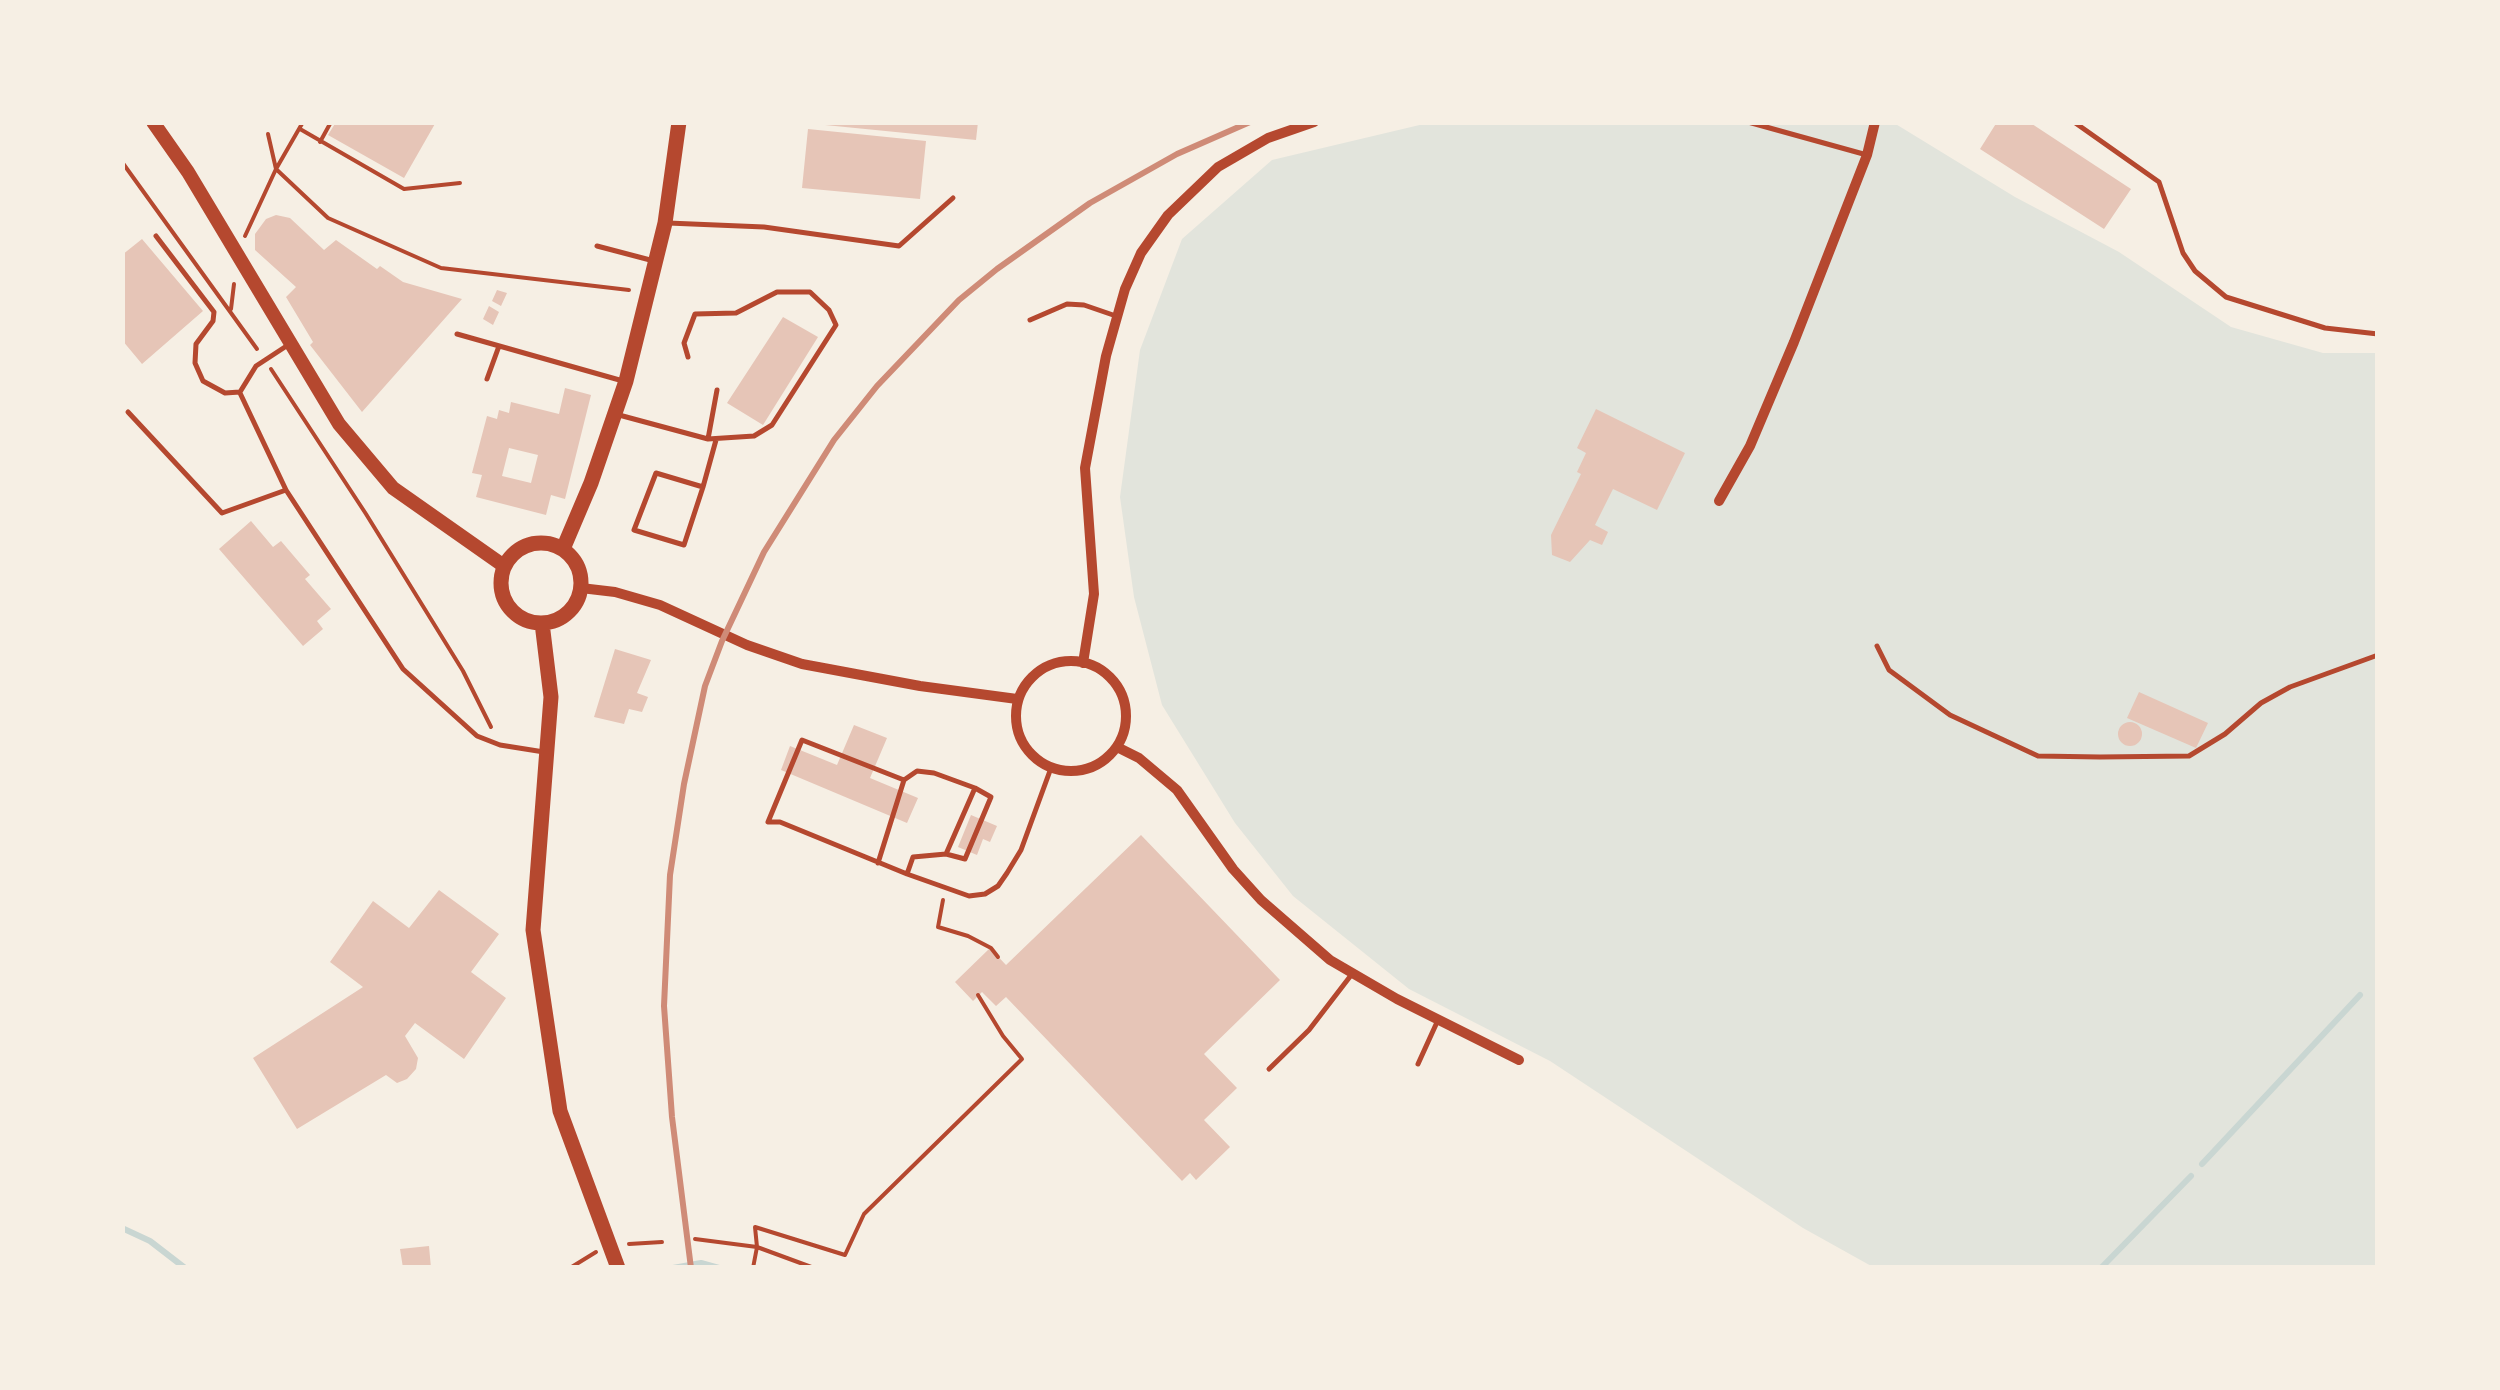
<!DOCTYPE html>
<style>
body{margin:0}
#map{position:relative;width:2500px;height:1390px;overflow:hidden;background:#f6efe4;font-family:"Nunito Sans",sans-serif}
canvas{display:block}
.frame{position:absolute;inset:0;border:125px solid #f6efe4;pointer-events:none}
</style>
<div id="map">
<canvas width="2500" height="1390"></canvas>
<div class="frame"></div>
</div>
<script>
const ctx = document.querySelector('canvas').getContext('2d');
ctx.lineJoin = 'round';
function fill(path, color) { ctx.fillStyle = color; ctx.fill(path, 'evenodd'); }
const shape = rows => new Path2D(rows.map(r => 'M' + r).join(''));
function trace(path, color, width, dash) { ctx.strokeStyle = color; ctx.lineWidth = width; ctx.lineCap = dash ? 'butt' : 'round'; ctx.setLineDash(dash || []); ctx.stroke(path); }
fill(shape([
 [1428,123,1894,123,2015,197,2119,252,2231,327,2323,353,2377,353,2377,1267,1873,1267,1803,1228,1550,1061,1409,989,1293,896,1235,823,1162,705,1134,597,1120,497,1140,350,1182,239,1272,160]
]), '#e2e4dc');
trace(shape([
 [2202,1164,2360,995],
 [122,1228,150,1241,185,1268],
 [673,1268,701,1263,719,1268],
 [2101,1268,2191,1176]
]), '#c9d6d2', 6);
fill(shape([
 [336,122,436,122,404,178,328,135],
 [825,122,978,122,976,140,825,125],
 [1997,122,2029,122,2131,189,2104,229,1980,149],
 [808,129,926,141,920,199,802,188],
 [276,215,290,218,324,250,336,240,377,269,380,266,403,282,462,299,362,412,310,345,313,342,286,297,296,287,255,250,255,234,266,219],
 [142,239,203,311,142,364,122,340,122,255],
 [497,290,507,293,501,306,492,301],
 [489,306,499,312,493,325,483,319],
 [783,317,818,337,763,425,727,403],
 [565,388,591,395,565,499,551,495,546,515,476,497,482,475,472,473,487,416,497,419,499,410,509,413,511,402,559,414],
 [509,448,538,455,531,483,502,476],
 [1596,409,1685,453,1657,510,1613,489,1595,525,1608,532,1602,545,1590,540,1570,562,1552,555,1551,535,1581,474,1577,472,1586,453,1577,448],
 [251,521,273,547,281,541,310,575,305,579,331,609,317,621,323,629,303,646,219,549],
 [615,649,651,660,637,693,648,697,642,712,629,709,624,724,594,717],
 [2139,692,2208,723,2196,748,2127,718],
 '2118 734a12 12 0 1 1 24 0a12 12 0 1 1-24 0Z',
 [854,725,887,738,870,778,918,798,907,823,781,770,790,746,837,765],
 [971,815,997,826,990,842,983,839,977,855,958,847],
 [1141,835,1280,980,1204,1054,1237,1088,1204,1120,1230,1147,1196,1180,1190,1173,1182,1181,1006,997,996,1006,982,992,973,1001,955,982,990,948,1006,965],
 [439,890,499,934,471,972,506,998,464,1059,415,1023,405,1036,418,1058,416,1069,407,1079,397,1083,386,1075,297,1129,253,1058,363,987,330,962,373,901,409,928],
 [429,1246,431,1268,403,1268,400,1249]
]), '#e6c5b7');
trace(shape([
 [300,129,404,189,460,183],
 [268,134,276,169,328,218,441,268,629,290],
 [320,142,331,122],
 [122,162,257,349],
 [245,236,276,169,303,122],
 [231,309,234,284],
 [271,369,366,514,463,671,491,727],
 [943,900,938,927,968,936,991,948,998,957],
 [695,1239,757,1247,814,1268],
 [629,1244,662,1242],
 [570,1268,596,1252],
 [753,1268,757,1247,755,1227,845,1255,864,1214,1022,1059,1003,1036,978,995]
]), '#b5482f', 4);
trace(shape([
 [1748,122,1867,155],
 [2074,122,2159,182,2183,253,2195,271,2226,297,2325,328,2378,334],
 [668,223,764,227,899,246,953,198],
 [156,236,214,312,213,321,196,344,195,363,203,381,225,393,240,392,256,366,288,345],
 [597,246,654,261],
 [1030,320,1067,304,1084,305,1116,316],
 [457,334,623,381],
 [688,357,684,343,695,314,736,313,777,292,810,292,829,310,836,325,772,425,754,436,708,439],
 [487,379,499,346],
 [240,393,286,490],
 [128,412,222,513,286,490,403,669,477,736,500,745,544,752],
 [619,415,708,439,717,390],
 [703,487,656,473,634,530,684,545,703,487,716,440],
 [1877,646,1889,670,1950,715,2038,756,2100,757,2189,756,2225,734,2261,703,2290,687,2378,655],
 [946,854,965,859,991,797,975,788],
 [878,863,904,780],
 [907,874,913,857,946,854,975,788,934,773,917,771,904,780,802,740,768,822,780,822,907,874,969,896,985,894,998,886,1007,873,1021,850,1051,768],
 [1418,1064,1438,1020],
 [1269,1069,1309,1030,1352,974]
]), '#b5482f', 5);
trace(shape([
 [1719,501,1750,446,1794,342,1867,155,1875,122],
 [581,588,615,592,660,605,747,645,802,664,920,686,1017,699],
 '1016 716a55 55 0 1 1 110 0a55 55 0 1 1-110 0Z',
 [1083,663,1094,594,1085,468,1106,356,1125,289,1141,253,1168,215,1218,167,1268,138,1314,122],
 [1117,747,1139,758,1177,790,1233,869,1261,900,1330,960,1397,999,1519,1060]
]), '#b5482f', 10);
trace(shape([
 [153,122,188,172,339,424,393,488,504,566]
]), '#b5482f', 14);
trace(shape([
 '501 583a40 40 0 1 1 80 0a40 40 0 1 1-80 0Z',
 [563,549,591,483,626,381,665,223,679,122],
 [542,623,551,697,533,930,560,1111,618,1268]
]), '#b5482f', 15);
trace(shape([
 [691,1268,672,1117,664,1006,670,875,684,784,705,686,722,641,764,552,834,440,877,386,959,300,997,269,1090,203,1177,154,1250,122]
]), '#cf8b77', 6);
</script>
